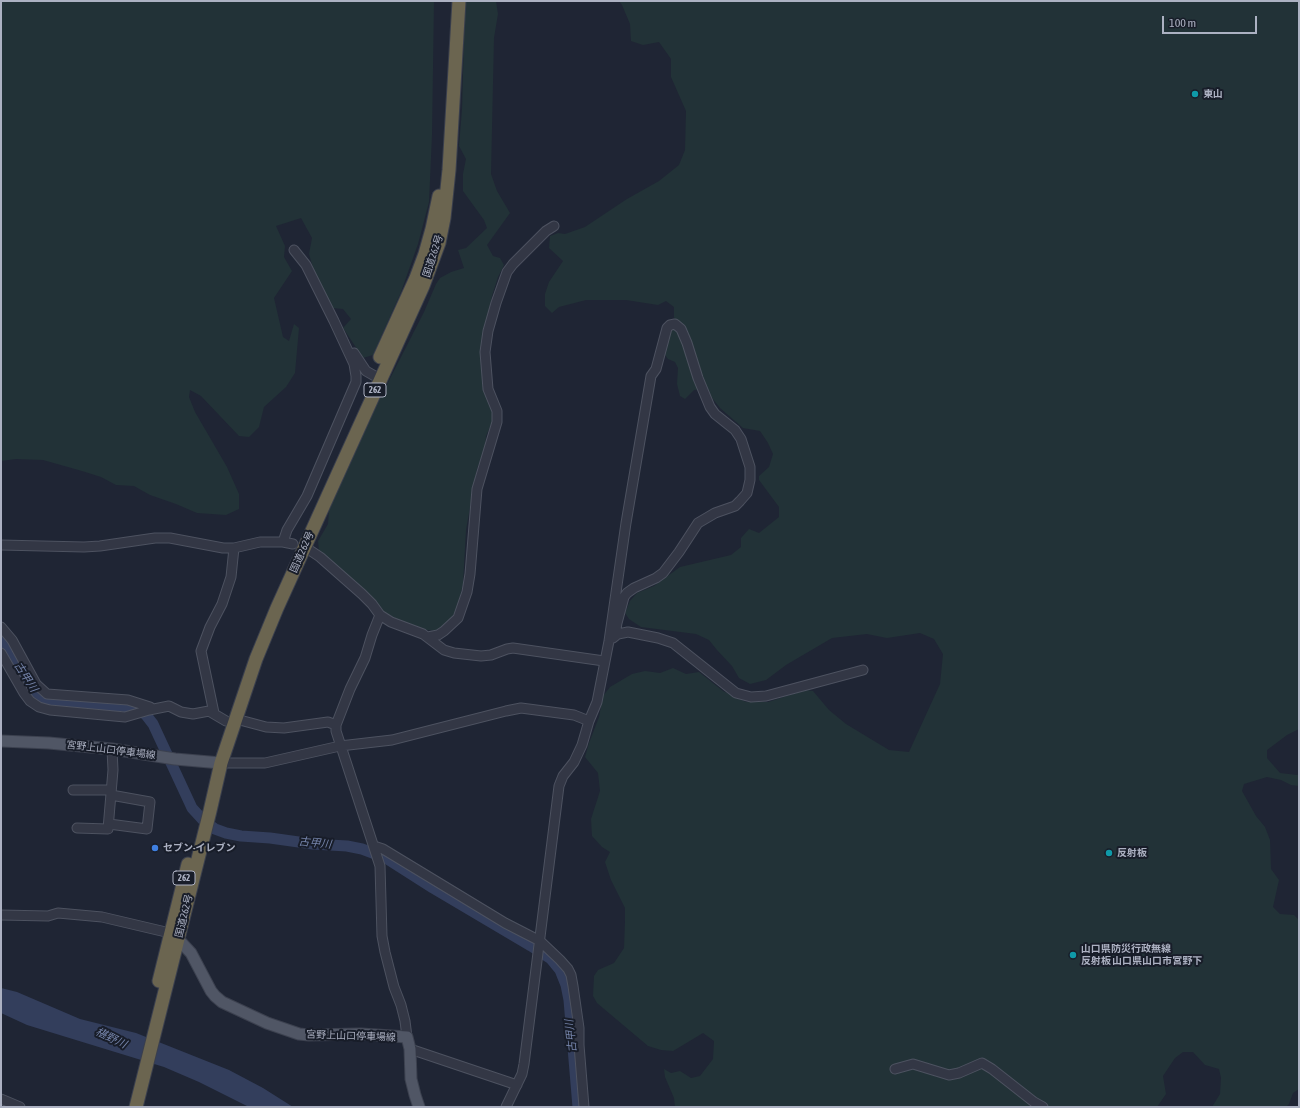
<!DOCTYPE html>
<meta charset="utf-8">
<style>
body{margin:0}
#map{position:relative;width:1300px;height:1108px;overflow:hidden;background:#1f2534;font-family:"Asap Condensed",sans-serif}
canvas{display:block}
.frame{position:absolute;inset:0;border:2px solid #acb1c2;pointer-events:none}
.scale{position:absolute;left:1162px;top:16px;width:95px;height:18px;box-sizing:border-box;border:2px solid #acb1c2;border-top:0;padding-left:5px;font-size:12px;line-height:14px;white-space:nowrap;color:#acb1c2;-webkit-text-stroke:3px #181d29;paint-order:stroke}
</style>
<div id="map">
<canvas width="1300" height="1108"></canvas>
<div class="frame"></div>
<div class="scale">100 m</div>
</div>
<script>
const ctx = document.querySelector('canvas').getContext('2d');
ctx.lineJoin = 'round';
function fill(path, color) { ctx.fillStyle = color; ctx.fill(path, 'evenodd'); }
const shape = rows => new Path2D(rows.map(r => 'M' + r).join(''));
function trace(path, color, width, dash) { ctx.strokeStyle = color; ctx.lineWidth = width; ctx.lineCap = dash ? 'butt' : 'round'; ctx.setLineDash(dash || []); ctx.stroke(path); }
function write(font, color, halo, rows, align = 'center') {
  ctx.font = font + ' "Asap Condensed","Noto Sans JP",sans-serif'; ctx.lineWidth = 4; ctx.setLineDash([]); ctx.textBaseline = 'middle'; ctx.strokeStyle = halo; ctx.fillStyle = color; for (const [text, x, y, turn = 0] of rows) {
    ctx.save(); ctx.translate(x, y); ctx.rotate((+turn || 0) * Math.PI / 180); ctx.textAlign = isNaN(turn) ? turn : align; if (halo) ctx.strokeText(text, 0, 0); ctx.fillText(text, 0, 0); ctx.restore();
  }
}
fill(shape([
 [1,1,434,1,432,135,429,202,418,244,401,292,373,355,363,358,343,328,351,319,343,309,332,308,315,275,309,254,312,238,301,218,276,226,285,246,284,257,292,271,274,298,283,337,289,341,294,324,299,328,295,373,286,387,264,407,259,427,249,437,239,436,201,396,190,390,189,397,195,412,227,467,239,494,239,509,226,515,197,513,176,504,150,495,134,486,116,485,101,477,82,471,43,460,16,459,1,461],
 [465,1,496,1,498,14,494,38,491,174,497,191,510,213,487,245,493,256,500,258,504,265,498,277,492,296,484,333,494,408,494,418,486,436,485,447,477,469,466,530,463,584,457,609,449,622,436,631,419,629,390,616,379,608,369,595,352,579,319,551,318,541,328,524,329,510,352,456,378,402,424,312,436,284,440,278,451,272,464,268,458,250,466,248,487,228,484,220,463,191,463,174,466,159,459,146,462,109],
 [619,1,1299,1,1299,729,1287,735,1267,750,1267,758,1280,773,1297,775,1299,774,1299,786,1291,785,1281,780,1267,777,1244,784,1242,791,1256,816,1265,827,1270,840,1271,869,1279,880,1273,907,1280,914,1294,915,1299,920,1299,1089,1293,1093,1289,1104,1286,1107,1212,1107,1220,1094,1221,1078,1219,1069,1205,1065,1193,1052,1183,1052,1175,1058,1163,1076,1166,1094,1157,1107,675,1107,674,1098,665,1077,664,1069,671,1073,680,1071,691,1078,700,1076,713,1059,714,1041,703,1033,673,1051,661,1050,648,1046,597,1003,593,996,594,976,598,970,614,963,624,948,625,921,625,908,611,880,605,862,610,852,602,847,592,836,591,819,600,791,598,773,585,757,589,743,599,717,603,696,610,687,632,674,645,671,660,673,673,668,686,674,699,672,723,691,746,702,768,702,806,690,813,691,829,710,846,724,889,750,909,752,940,684,943,654,934,639,920,633,887,638,867,634,832,638,786,665,766,680,750,684,739,678,732,666,717,650,709,640,696,634,641,627,629,619,625,613,630,601,637,593,654,586,680,567,731,555,741,547,741,538,749,529,759,533,779,517,779,507,759,480,759,476,769,467,773,454,768,443,760,431,743,428,720,408,705,389,694,390,685,399,680,396,677,384,678,368,675,362,668,359,665,355,669,332,675,320,674,317,674,307,666,301,658,305,626,300,586,300,559,307,552,313,545,306,545,294,549,282,563,261,549,248,550,236,558,233,565,234,585,227,627,199,659,181,679,165,685,150,686,111,671,77,671,59,659,42,643,45,631,41,630,24,622,5]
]), '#223237');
fill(shape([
 [1,988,17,992,80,1019,136,1033,229,1070,263,1088,293,1107,249,1107,199,1082,164,1067,27,1025,1,1013]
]), '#333e5c');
trace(shape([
 [1,637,33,691,42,700,55,705,123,706,137,709,146,715,153,724,192,808,203,820,215,829,226,833,241,836,270,838,313,844,347,846,362,849,386,858,433,888,531,946,551,959,560,970,566,985,569,1000,578,1107]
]), '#333e5c', 11);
const minor = shape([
 [354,353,366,371,380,379],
 [283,542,287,530,307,496,356,382,356,376,354,364,334,321,306,265,294,250],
 [1,545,84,547,100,546,155,538,170,538,223,548,234,548,260,542,283,542,293,544],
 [311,551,320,557,362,594,372,604,380,615,391,622,423,634,444,650,454,653,481,656,491,655,507,649,513,648,604,661],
 [380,615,372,635,365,658,350,689,336,725,336,731,380,866,382,936,385,952,394,987,401,1005,405,1021,407,1037],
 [1,627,12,640,36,684,47,694,128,700,150,707,152,709],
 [428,637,438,635,444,631,458,618,467,592,470,574,477,489,497,422,497,411,488,389,485,352,488,331,496,303,507,272,513,264,546,231,554,226],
 [613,638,618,634,628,632,658,638,673,643,736,693,751,697,766,696,863,670],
 [1,653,24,693,30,701,39,707,50,710,125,717,149,710,169,706,181,712,193,714,209,711,226,721],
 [214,713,201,651,210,627,222,604,231,577,234,548],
 [236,719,266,727,284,728,328,722,336,725],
 [221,763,265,763,340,746,392,740,506,711,521,708,574,715,589,721],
 [73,790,111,790],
 [109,824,147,829,150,802,111,795],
 [77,828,108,829,113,770,112,749],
 [374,846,383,849,505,923,540,941,560,960,568,969,571,975,573,986,579,1028,579,1045,584,1107],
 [1,915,48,916,58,913,102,917,170,933],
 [410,1049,517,1085],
 [895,1069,913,1064,949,1075,959,1073,982,1063,992,1069,1034,1102,1043,1107],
 [1,1099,20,1107],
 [506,1107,522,1074,524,1064,559,786,563,776,574,762,582,745,589,721,597,702,609,641,626,523,651,376,656,369,667,328,670,325,675,324,681,329,687,343,698,378,710,407,715,414,735,430,741,439,750,467,750,480,747,493,740,501,735,506,715,513,698,523,679,552,663,573,656,578,634,588,627,593,624,597,617,623,616,629,618,634]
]);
const major = shape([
 [1,741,49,743,112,749,175,759,221,763],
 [172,935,178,939,191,953,211,991,215,996,222,1002,267,1023,299,1034,309,1035,361,1034,407,1037,410,1049,411,1079,415,1095,419,1107]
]);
const highway = shape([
 [380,357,416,278,425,254,432,229,439,196],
 [159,981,188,864],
 [136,1107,210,811,221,763,256,659,277,608,423,286,439,243,444,218,449,170,459,1]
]);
trace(minor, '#4d5260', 11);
trace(major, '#3c414f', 13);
trace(highway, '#3a3f4d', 15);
trace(minor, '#333745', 9);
trace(major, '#505665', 11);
trace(highway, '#6b6550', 13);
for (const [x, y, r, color] of [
 [1195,94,4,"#0f9aa8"],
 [155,848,4,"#3f7fe0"],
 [1109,853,4,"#0f9aa8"],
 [1073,955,4,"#0f9aa8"]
]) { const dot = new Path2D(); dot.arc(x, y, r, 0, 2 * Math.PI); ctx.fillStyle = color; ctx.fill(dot); trace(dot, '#181d29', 1.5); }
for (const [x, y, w] of [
 [375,390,22],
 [184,878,22]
]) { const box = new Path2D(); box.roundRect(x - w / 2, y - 7, w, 14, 3); ctx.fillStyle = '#181d29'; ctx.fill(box); trace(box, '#acb1c2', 1); }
write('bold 9px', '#acb1c2', null, [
 ["262",375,390],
 ["262",184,878]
]);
write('bold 10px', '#acb1c2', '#181d29', [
 ["東山",1203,94],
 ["セブン-イレブン",163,848],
 ["反射板",1117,853],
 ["山口県防災行政無線",1081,949],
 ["反射板 山口県山口市宮野下",1081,961]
], 'left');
write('10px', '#acb1c2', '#181d29', [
 ["国道262号",433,256,-72],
 ["国道262号",302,552,-66],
 ["宮野上山口停車場線",111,750,7],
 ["国道262号",184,916,-76],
 ["宮野上山口停車場線",351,1036,2]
]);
write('italic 11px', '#7584aa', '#181d29', [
 ["古甲川",26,677,57],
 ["古甲川",315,843,6],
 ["古甲川",571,1036,-96],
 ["椹野川",111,1038,26]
]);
</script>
